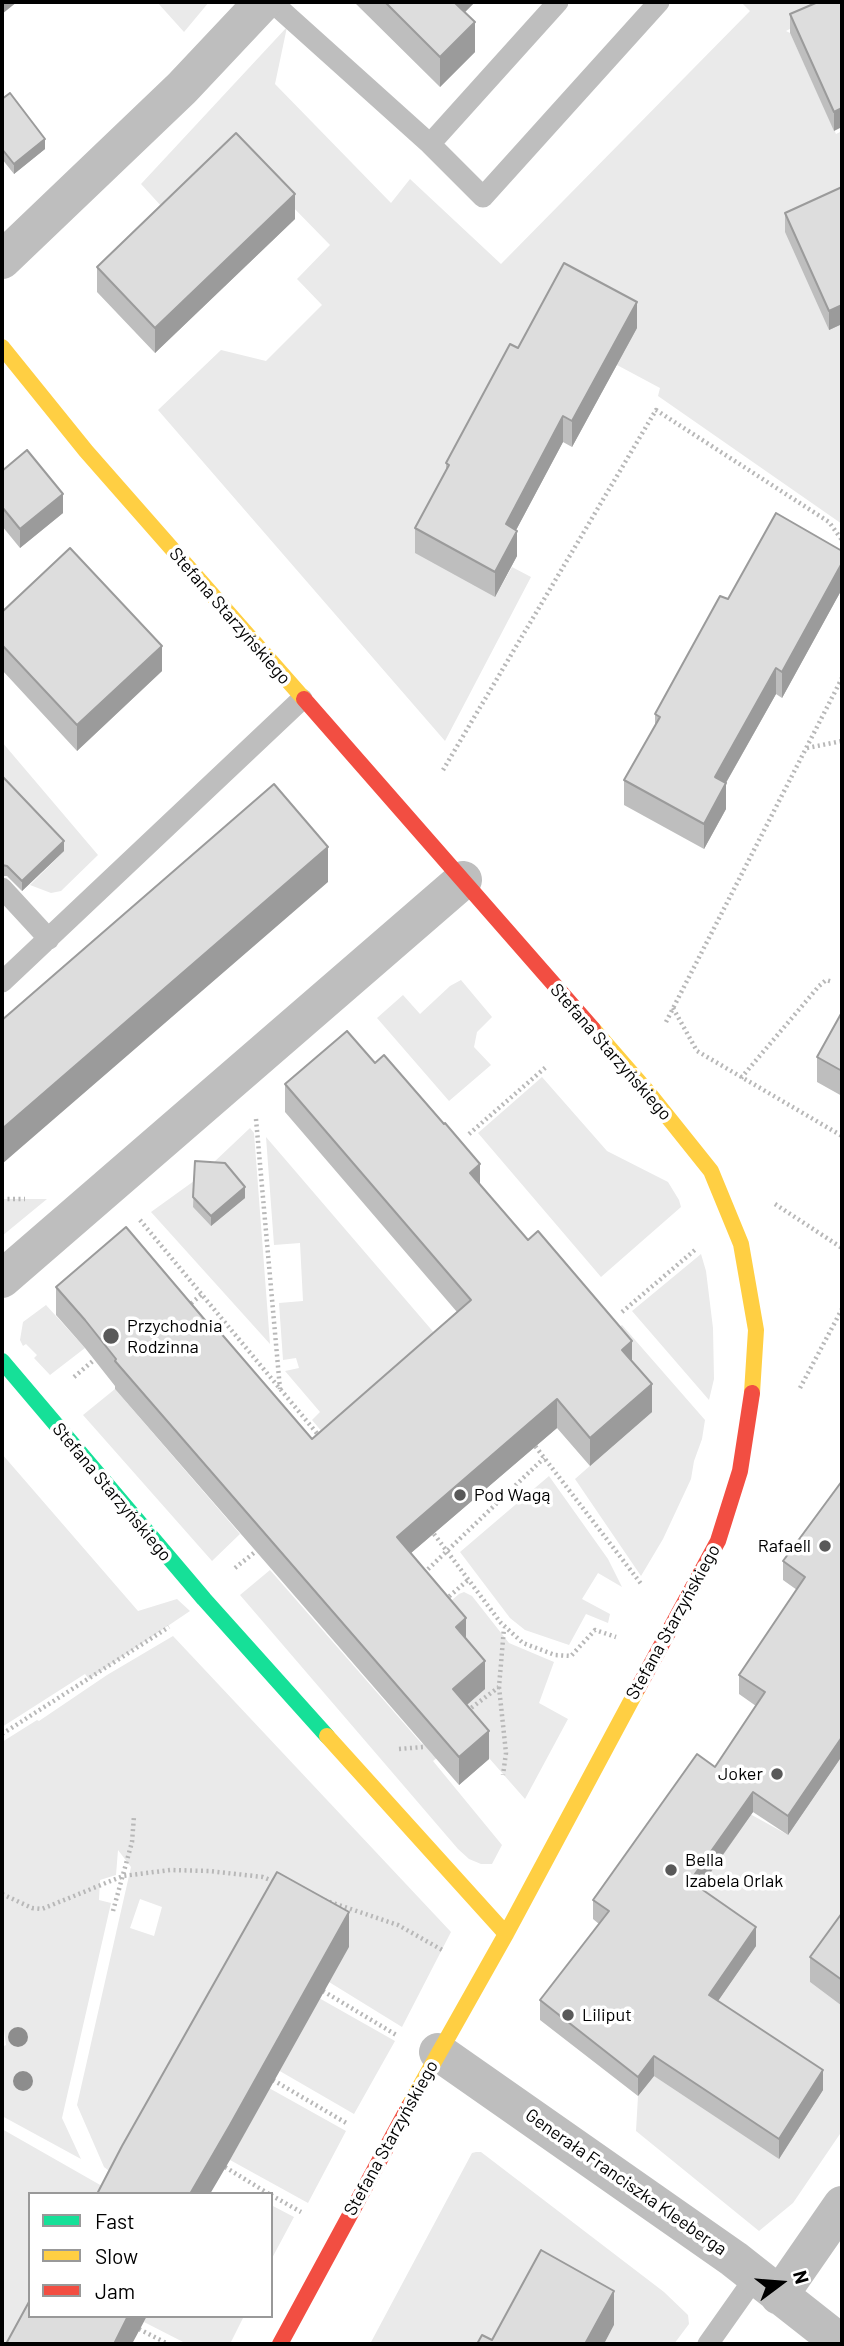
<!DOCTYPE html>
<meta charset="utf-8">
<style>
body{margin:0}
#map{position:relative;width:844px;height:2346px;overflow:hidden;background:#fff;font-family:Barlow,sans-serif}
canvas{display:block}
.frame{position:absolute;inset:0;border:4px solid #000;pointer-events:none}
.legend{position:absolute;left:28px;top:2192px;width:245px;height:126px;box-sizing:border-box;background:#fff;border:2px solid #999;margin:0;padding:9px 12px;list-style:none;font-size:21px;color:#000}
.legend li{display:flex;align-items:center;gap:14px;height:35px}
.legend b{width:35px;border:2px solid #999}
.north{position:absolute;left:746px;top:2248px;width:70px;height:70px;-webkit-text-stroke:5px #fff;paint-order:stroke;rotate:74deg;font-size:19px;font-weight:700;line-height:28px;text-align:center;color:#000}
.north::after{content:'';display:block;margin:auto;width:24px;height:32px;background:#000;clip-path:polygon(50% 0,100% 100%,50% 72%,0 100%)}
</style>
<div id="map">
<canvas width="844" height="2346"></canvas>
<div class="frame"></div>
<ul class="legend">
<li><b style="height:9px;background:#16e098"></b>Fast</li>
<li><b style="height:9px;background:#ffcf43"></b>Slow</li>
<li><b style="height:9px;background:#f24e42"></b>Jam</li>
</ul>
<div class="north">N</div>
</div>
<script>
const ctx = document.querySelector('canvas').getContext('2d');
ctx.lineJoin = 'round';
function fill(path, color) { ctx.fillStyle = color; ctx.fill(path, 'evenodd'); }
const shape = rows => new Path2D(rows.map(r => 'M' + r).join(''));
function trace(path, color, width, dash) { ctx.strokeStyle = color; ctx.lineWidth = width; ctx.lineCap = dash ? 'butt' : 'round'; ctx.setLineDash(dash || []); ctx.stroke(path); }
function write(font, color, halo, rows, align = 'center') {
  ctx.font = font + ' Barlow,sans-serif'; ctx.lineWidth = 7; ctx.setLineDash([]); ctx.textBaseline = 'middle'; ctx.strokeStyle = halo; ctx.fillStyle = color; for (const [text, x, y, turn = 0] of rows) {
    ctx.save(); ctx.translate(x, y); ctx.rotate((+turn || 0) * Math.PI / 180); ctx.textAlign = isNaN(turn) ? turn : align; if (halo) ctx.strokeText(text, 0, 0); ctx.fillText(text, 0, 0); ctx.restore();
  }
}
fill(shape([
 [157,2,209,2,184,32],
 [741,2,842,2,786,31,790,33,836,134,842,131,842,524,658,396,660,388,617,365,564,289,495,597,512,567,531,577,445,741,158,410,221,350,266,361,322,305,297,279,330,245,242,155,173,219,141,184,287,27,275,84,391,203,410,179,501,264,750,11],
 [2,742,98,855,61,891,51,893,30,885,64,851,2,786],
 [461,980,492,1017,477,1032,474,1047,491,1065,449,1101,377,1018,403,995,420,1014,450,986],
 [542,1077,607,1151,668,1182,679,1200,681,1207,601,1277,478,1133],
 [250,1128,254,1133,270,1344,151,1212,194,1181],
 [266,1137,466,1370,335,1447,312,1420,320,1412,285,1371,299,1368,296,1358,283,1360,279,1303,303,1301,300,1243,274,1245],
 [2,1199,47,1199,2,1236],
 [701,1254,706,1271,713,1328,714,1379,709,1400,632,1311],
 [46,1305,85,1348,50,1375,34,1358,37,1355,26,1344,23,1346,20,1340,23,1322],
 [622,1325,705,1420,702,1439,694,1461,691,1479,663,1539,641,1576,575,1479,651,1412,606,1338],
 [115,1389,240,1534,212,1561,83,1415],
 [2,1454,138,1611,177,1599,190,1611,89,1679,85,1674,2,1727],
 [549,1476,608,1559,622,1587,598,1573,582,1599,610,1614,608,1623,586,1614,569,1645,525,1630,510,1618,460,1552],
 [270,1570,422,1744,485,1689,437,1613,459,1594,464,1592,472,1596,509,1643,554,1662,539,1703,568,1719,525,1799,467,1733,433,1761,502,1845,492,1864,481,1864,469,1859,458,1849,240,1595],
 [173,1636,451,1932,402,2027,329,1982,122,2181,104,2167,77,2105,131,1867,118,1850,116,1875,100,1880,99,1900,111,1903,62,2118,81,2159,2,2116,2,2047,6,2045,2,2015,2,1742,37,1720,39,1721,107,1675],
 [140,1899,162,1907,154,1936,130,1928],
 [842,1756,842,1938,810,1982,842,2006,842,2131,793,2203,759,2231,636,2131,638,2096,690,2029,632,1983,741,1809,788,1835],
 [319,1998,395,2041,354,2114,278,2070],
 [269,2088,346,2131,308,2203,230,2160],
 [2,2129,116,2194,30,2194,30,2316,25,2344,2,2344],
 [476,2152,481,2152,664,2292,688,2315,689,2324,674,2344,604,2344,614,2325,508,2344,370,2344,472,2153],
 [271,2205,294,2217,271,2260],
 [147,2316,244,2316,230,2344,187,2344,144,2322]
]), '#eaeaea');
trace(shape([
 [807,748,842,741],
 [443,770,656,410,829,522,842,540],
 [673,1008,697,1051,842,1136],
 [666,1022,842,678],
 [741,1078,819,986,826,980,833,982],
 [256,1119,280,1389],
 [469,1134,546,1067],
 [2,1199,25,1199],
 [775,1204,842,1248],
 [140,1220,320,1437],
 [187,1307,202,1294],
 [622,1312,696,1249],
 [74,1377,94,1360],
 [800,1388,842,1309],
 [532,1442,642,1585],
 [434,1534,501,1623,523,1643,555,1655,571,1656,595,1630,616,1637],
 [235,1568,255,1552],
 [424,1573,544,1458],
 [445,1600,468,1580],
 [499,1687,506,1753,503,1775],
 [467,1711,499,1687,504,1628],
 [2,1734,169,1627],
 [399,1749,423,1747,427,1743],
 [2,1894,32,1908,42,1909,123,1876,170,1870,209,1871,263,1877,277,1883],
 [324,1900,398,1925,444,1951],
 [113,1911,132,1842,134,1816],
 [323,1991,398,2036],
 [273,2080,348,2124],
 [225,2167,269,2194],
 [271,2195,301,2212],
 [139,2329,168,2344]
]), '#b8b8b8', 4.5, [2, 3.5]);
trace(shape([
 [272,2,430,144,483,197,659,2],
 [430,144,558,2],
 [2,888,49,939],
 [2,982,302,699],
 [708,2344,756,2276]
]), '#bebebe', 21);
trace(shape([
 [2,260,182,88,263,2],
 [2,1279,463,880],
 [438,2052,734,2259,842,2344],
 [779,2296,842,2205]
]), '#bebebe', 38);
trace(shape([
 [2,1361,204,1599,327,1736]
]), '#16e098', 16);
trace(shape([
 [2,347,86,451,304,699],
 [593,1029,647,1091,711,1171,741,1244,756,1330,752,1393],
 [327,1736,506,1934],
 [409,2106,506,1934,638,1688]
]), '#ffcf43', 16);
trace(shape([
 [304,699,593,1029],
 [638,1688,718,1541,740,1471,752,1393],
 [280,2344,409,2106]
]), '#f24e42', 16);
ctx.fillStyle = '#8d8d8d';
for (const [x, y] of [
 [18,2037],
 [23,2081]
]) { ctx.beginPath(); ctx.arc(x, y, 10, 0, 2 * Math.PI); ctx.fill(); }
fill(shape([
 [354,2,475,2,465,12,475,52,440,87],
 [842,2,834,131,790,33,790,14],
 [2,99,45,149,14,174,2,159],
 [842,187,842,324,829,330,785,232,785,213],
 [295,219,155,353,97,292,97,267],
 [637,328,572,447,563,442,516,530,517,556,495,597,415,553,415,528,446,470,446,463,518,348],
 [2,471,63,513,20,548,2,526],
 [842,551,842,589,782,698,776,694,726,783,726,809,704,849,624,805,624,780,655,726,655,714,728,599],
 [2,612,162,671,77,751,2,670],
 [2,776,64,851,22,891,7,876,2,876],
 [842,1012,842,1096,817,1082,817,1057],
 [285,1084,480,1185,632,1362,652,1412,590,1466,557,1428,411,1553,466,1639,485,1689,467,1705,489,1759,459,1785,115,1389,115,1386,85,1348,56,1315,56,1287,216,1333,312,1439,457,1312,285,1112],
 [195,1161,245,1198,211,1226,193,1207],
 [842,1481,842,1756,788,1835,753,1812,700,1888,756,1946,718,2001,823,2090,779,2159,654,2076,638,2096,540,2020,540,2000,599,1924,593,1919,593,1900,715,1767,756,1706,739,1694,739,1675,797,1590,783,1580,783,1561],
 [842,1913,842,2006,810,1982,810,1957]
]), '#bebebe');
fill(shape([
 [2,2,17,2,2,14],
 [450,2,475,2,450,27],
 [475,22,475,52,440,87,440,57],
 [842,108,842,127,834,131,834,112],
 [45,139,45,149,14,174,14,164],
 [295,194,295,219,155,353,155,328],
 [637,302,637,328,572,447,572,421],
 [842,305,842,324,829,330,829,311],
 [563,416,563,442,506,549,506,524],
 [63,494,63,513,20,548,20,529],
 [517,531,517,556,495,597,495,572],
 [842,563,842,589,782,698,782,672],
 [162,646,162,671,77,751,77,725],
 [776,668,776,694,715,802,715,777],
 [726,783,726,809,704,849,704,824],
 [64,841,64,851,22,891,22,881],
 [328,847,328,882,2,1164,2,1129],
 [3,899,3,909,2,911,2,901],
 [480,1164,480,1192,470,1173],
 [245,1187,245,1198,211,1226,211,1216],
 [632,1341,632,1369,622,1350],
 [652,1384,652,1412,590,1466,590,1438],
 [557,1399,557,1428,397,1565,397,1537],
 [466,1618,466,1646,456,1627],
 [485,1661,485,1689,453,1717,453,1689],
 [489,1731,489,1759,459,1785,459,1757],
 [842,1737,842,1756,788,1835,788,1816],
 [753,1792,753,1812,690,1901,690,1881],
 [349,1912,349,1947,230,2160,210,2194,190,2194],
 [756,1927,756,1946,709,2014,709,1995],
 [654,2056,654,2076,638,2096,638,2077],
 [823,2070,823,2090,779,2159,779,2139],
 [614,2291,614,2325,604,2344,585,2344],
 [128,2316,147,2316,132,2344,114,2344]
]), '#9b9b9b');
const building = shape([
 [385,2,454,2,475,22,440,57,385,2],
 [818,2,842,2,842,108,834,112,790,14,818,2],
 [10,93,45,139,14,164,2,149,2,99,10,93],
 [236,133,295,194,155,328,97,267,236,133],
 [842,187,842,305,829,311,785,213,842,187],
 [564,263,637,302,572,421,563,416,506,524,517,531,495,572,415,528,449,465,446,463,510,344,518,348,564,263],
 [27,450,63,494,20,529,2,507,2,471,27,450],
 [776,513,842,551,842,563,782,672,776,668,715,777,726,783,704,824,624,780,660,717,655,714,720,596,728,599,776,513],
 [70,548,162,646,77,725,2,645,2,612,70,548],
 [2,776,64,841,22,881,7,866,2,865,2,776],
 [274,784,328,847,2,1129,2,1020,274,784],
 [842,1012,842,1071,817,1057,842,1012],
 [347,1031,375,1063,384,1055,444,1124,445,1123,480,1164,470,1173,528,1240,538,1231,632,1341,622,1350,652,1384,590,1438,557,1399,397,1537,466,1618,456,1627,485,1661,453,1689,489,1731,459,1757,115,1361,116,1359,85,1320,56,1287,126,1227,216,1333,219,1331,312,1439,471,1300,285,1084,347,1031],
 [195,1161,225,1163,245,1187,211,1216,193,1197,195,1161],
 [842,1481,842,1737,788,1816,753,1792,690,1881,756,1927,709,1995,823,2070,779,2139,654,2056,638,2077,540,2000,609,1911,593,1900,697,1754,715,1767,765,1692,739,1675,805,1577,783,1561,842,1481],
 [277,1872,349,1912,230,2125,190,2194,97,2194,122,2146,277,1872],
 [842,1913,842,1980,810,1957,842,1913],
 [541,2250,614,2291,585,2344,477,2344,482,2335,492,2340,541,2250],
 [30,2300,30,2316,128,2316,114,2344,6,2344,30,2300]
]);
fill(building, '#ddd');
trace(building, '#9b9b9b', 2);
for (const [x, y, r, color] of [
 [111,1336,9,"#595959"],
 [460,1495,7,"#595959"],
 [825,1546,7,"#595959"],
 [777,1774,7,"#595959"],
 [671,1870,7,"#595959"],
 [568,2015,7,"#595959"]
]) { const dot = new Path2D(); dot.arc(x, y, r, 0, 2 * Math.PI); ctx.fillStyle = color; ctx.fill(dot); trace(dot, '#fff', 2.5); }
write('18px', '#000', '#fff', [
 ["Stefana Starzyńskiego",230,616,49],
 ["Stefana Starzyńskiego",611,1052,49],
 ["Stefana Starzyńskiego",112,1492,50],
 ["Stefana Starzyńskiego",673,1622,-61],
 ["Stefana Starzyńskiego",391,2138,-61],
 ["Generała Franciszka Kleeberga",626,2182,35]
]);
write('18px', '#000', '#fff', [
 ["Przychodnia",127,1326],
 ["Rodzinna",127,1347],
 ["Pod Wagą",474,1495],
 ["Rafaell",811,1546,"right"],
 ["Joker",763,1774,"right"],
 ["Bella",685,1860],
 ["Izabela Orlak",685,1881],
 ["Liliput",582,2015]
], 'left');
</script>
